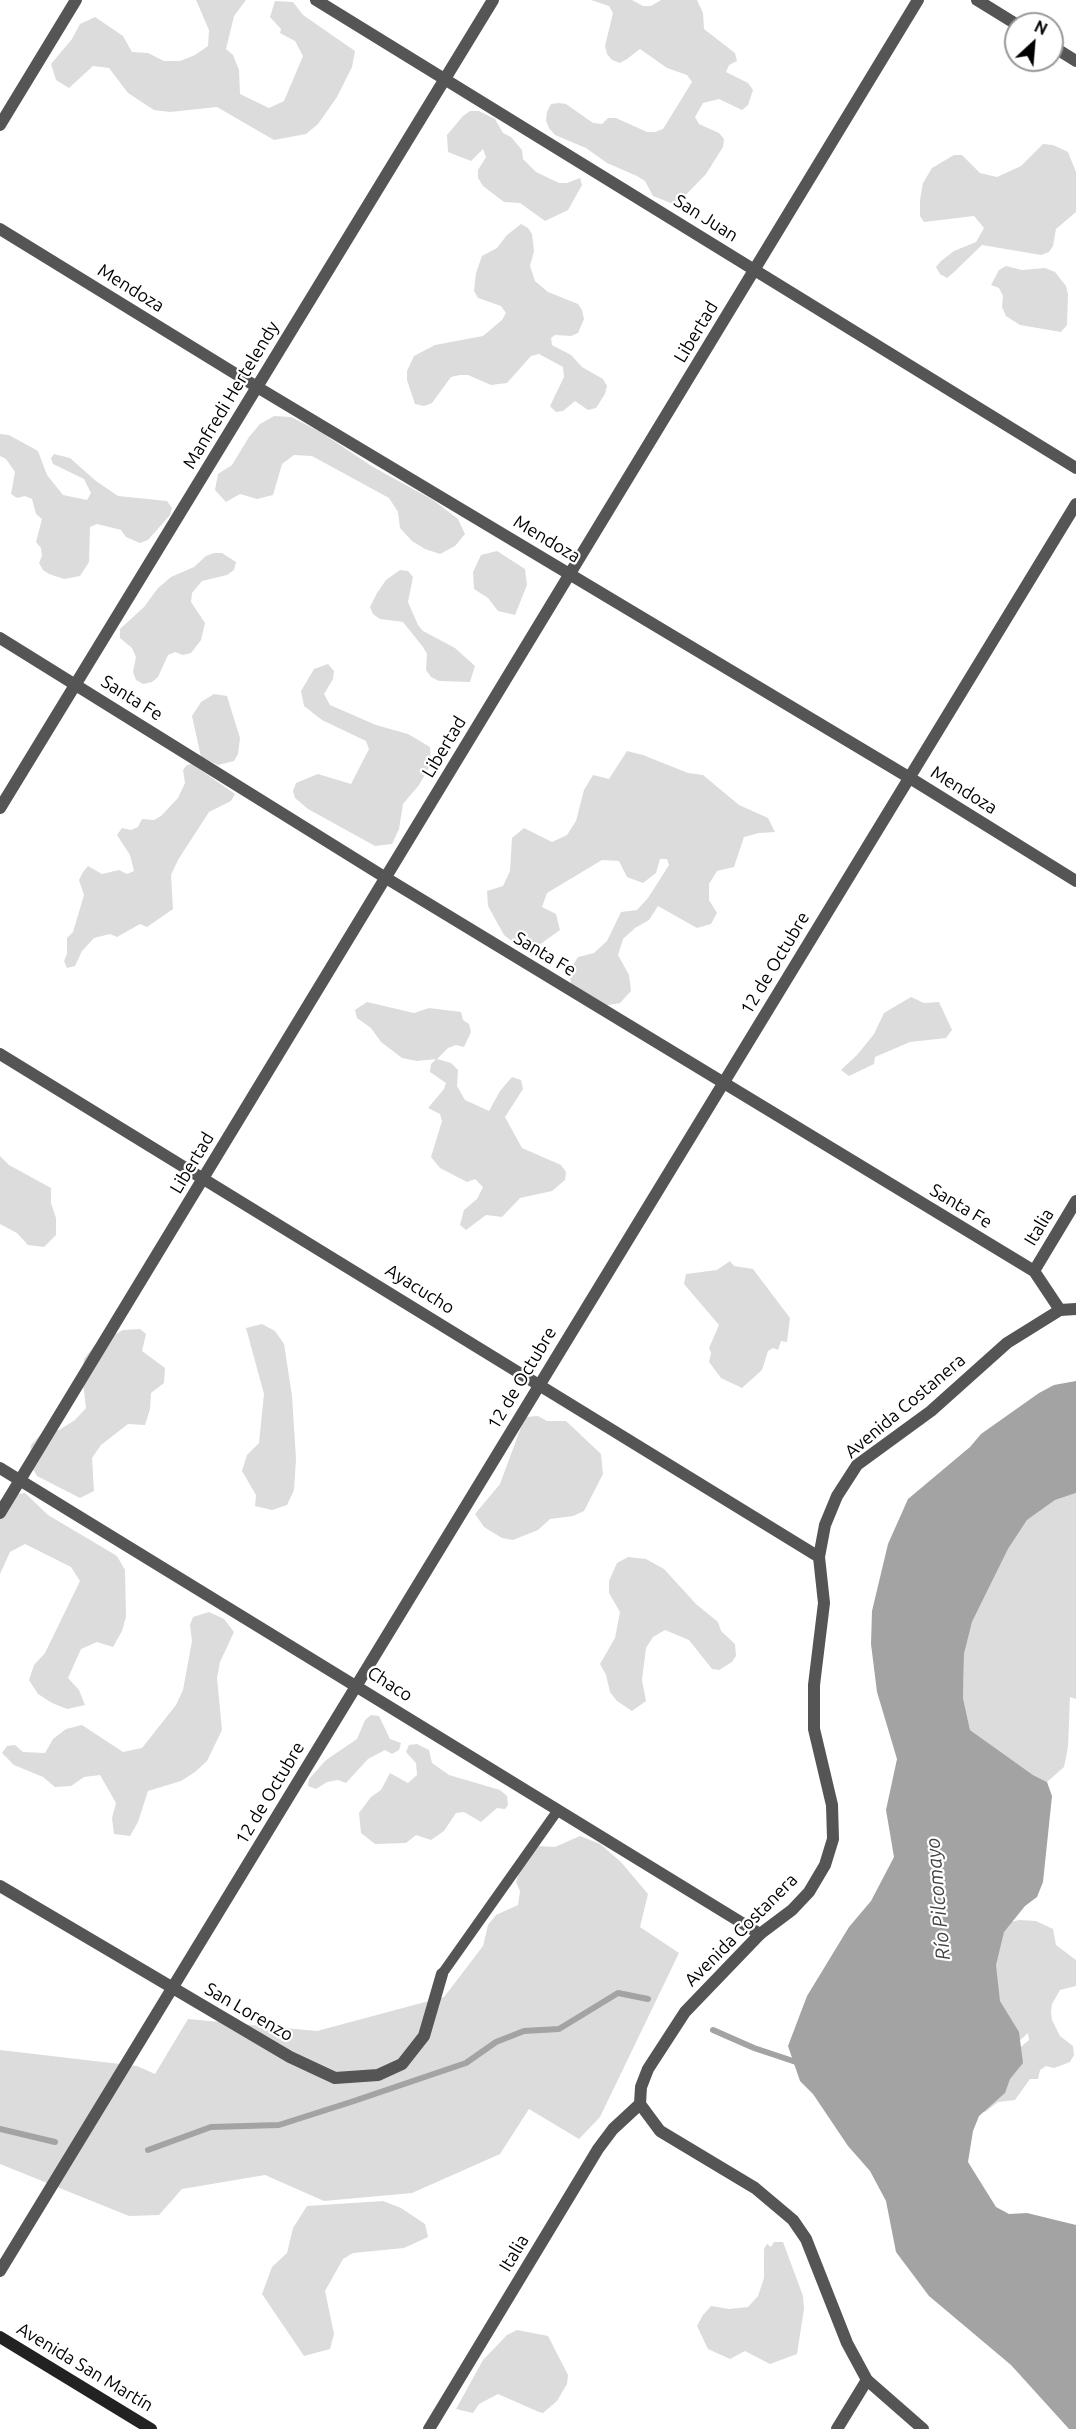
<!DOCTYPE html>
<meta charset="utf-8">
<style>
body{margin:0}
#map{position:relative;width:1076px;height:2429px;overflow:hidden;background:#fff;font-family:Ubuntu,sans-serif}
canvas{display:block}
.north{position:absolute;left:1004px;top:12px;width:60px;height:60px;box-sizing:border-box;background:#fff;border:2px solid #999;border-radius:50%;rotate:26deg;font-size:16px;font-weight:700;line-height:24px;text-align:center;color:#000}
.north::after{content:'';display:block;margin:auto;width:21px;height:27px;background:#000;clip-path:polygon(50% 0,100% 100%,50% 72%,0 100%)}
</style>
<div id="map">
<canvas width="1076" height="2429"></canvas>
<div class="north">N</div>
</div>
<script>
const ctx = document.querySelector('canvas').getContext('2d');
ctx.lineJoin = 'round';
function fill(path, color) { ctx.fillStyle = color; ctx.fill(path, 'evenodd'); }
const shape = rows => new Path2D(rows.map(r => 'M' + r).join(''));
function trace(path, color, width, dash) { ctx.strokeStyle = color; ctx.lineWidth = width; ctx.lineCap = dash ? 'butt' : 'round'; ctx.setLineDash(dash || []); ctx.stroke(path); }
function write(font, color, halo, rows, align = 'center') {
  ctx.font = font + ' Ubuntu,sans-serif'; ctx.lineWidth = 4.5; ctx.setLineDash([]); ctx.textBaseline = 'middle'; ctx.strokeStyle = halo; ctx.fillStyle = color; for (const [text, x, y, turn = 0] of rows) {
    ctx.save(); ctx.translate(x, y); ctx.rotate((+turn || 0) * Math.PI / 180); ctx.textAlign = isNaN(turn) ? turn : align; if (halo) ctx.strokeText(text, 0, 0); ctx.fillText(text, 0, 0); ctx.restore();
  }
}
fill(shape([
 [196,0,246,0,234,16,226,49,233,55,239,70,240,94,269,108,284,101,303,56,295,41,280,33,281,29,270,17,275,1,293,2,303,15,355,51,352,67,337,97,318,124,306,134,274,140,217,107,170,112,154,110,128,93,109,68,93,66,69,88,56,80,51,64,72,39,80,24,95,17,123,36,132,52,148,53,164,61,180,61,195,55,208,46,209,30],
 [591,0,632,0,643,6,651,6,661,0,697,0,703,13,704,29,735,53,737,61,729,65,726,72,748,83,753,90,748,105,742,110,719,99,703,103,695,117,699,124,719,133,724,139,723,147,706,174,676,205,653,196,645,181,637,176,607,163,586,148,555,135,549,128,546,121,547,112,551,104,559,103,566,104,593,123,602,124,608,118,616,118,647,132,655,132,663,129,692,82,687,75,667,68,640,49,627,59,620,63,612,60,607,54,605,46,613,13,609,6],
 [470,111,479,111,495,119,503,133,511,137,522,150,523,159,536,172,559,183,567,183,580,178,582,185,568,210,545,221,520,203,504,202,483,186,478,178,478,170,486,157,483,149,471,161,448,152,447,135,463,116],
 [1043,144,1053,145,1068,152,1076,172,1076,212,1056,229,1053,246,1049,252,1041,255,982,245,953,273,947,278,940,274,936,267,941,261,954,251,976,242,984,228,974,216,924,222,920,216,920,200,923,183,932,168,954,155,962,155,980,173,997,177,1021,166],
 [521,224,528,228,532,234,534,251,530,266,535,281,548,292,578,304,582,310,584,319,578,333,571,336,555,335,551,338,552,345,571,355,582,367,603,379,607,386,605,394,596,408,588,410,575,401,563,411,556,412,550,406,564,377,563,367,539,354,531,356,507,383,491,385,468,375,460,375,451,377,432,403,424,406,415,404,407,380,407,371,414,356,435,345,483,336,502,320,506,313,501,306,478,298,474,291,476,273,482,256,497,248,507,235],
 [1006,266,1022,270,1045,268,1055,272,1066,286,1068,294,1067,325,1061,332,1020,325,1006,316,1002,307,1003,296,999,288,991,285,999,270],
 [274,416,291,417,319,431,373,467,433,500,458,519,465,534,455,546,440,554,425,549,412,541,400,528,398,512,389,498,312,456,294,455,282,464,273,495,257,499,240,494,226,502,215,490,218,474,232,465,249,437,260,424],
 [0,434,9,435,38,451,47,475,63,495,87,500,91,493,84,479,53,464,51,458,54,454,70,458,96,481,118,496,167,501,172,508,170,515,148,540,140,543,126,537,121,530,97,524,90,527,89,562,80,576,64,579,49,574,43,570,39,563,42,556,41,548,36,542,42,519,36,514,32,499,25,496,17,498,11,494,15,472,6,459,0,456],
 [497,551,525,569,527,585,515,615,498,611,488,598,474,589,473,572,481,555],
 [214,553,222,553,236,562,234,570,227,575,202,581,192,593,191,602,205,623,201,640,191,653,183,655,175,652,168,655,158,677,152,682,143,684,136,680,133,672,136,657,132,648,120,638,120,629,144,607,158,588,171,577,194,567,206,556],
 [400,570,408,571,413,577,408,602,418,625,423,631,455,648,475,666,470,682,439,681,431,677,426,670,427,654,423,647,403,622,380,619,373,614,370,607,377,593,386,580],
 [328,664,334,671,333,679,324,694,330,705,376,725,408,734,430,747,431,764,419,785,403,804,399,829,392,844,375,846,308,809,295,798,293,791,296,783,318,774,351,784,369,749,366,741,322,720,304,706,301,691,314,669],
 [214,694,227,696,240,738,238,754,234,761,218,765,201,757,192,716,201,702],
 [627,751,643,755,688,773,703,775,739,805,768,818,775,832,759,833,744,837,734,867,717,871,709,884,709,900,717,913,711,924,697,928,658,906,649,920,635,928,623,939,618,955,629,975,631,991,620,1003,602,1006,572,988,569,971,578,957,594,953,607,941,621,912,637,910,648,898,669,865,667,859,660,859,656,873,643,883,627,877,619,861,602,860,547,893,542,907,556,914,560,930,539,945,517,945,504,935,488,906,487,891,503,886,510,871,512,838,524,828,552,842,567,835,576,821,584,790,593,775,609,779],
 [192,764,235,794,231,801,209,812,178,860,171,875,173,909,147,927,140,924,117,937,110,934,94,938,82,951,75,966,67,968,64,961,67,954,67,938,73,932,84,895,79,880,83,872,88,866,102,874,119,870,127,874,134,871,130,855,117,835,122,828,131,830,138,827,142,819,154,820,161,816,178,798,185,783,183,770,187,765],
 [911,997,924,1003,939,1002,952,1030,946,1038,910,1042,875,1057,874,1064,849,1076,841,1070,857,1055,874,1034,884,1013],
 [367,1002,414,1013,429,1008,461,1012,463,1020,469,1024,471,1032,464,1047,456,1045,448,1048,437,1059,451,1063,458,1070,457,1086,465,1100,489,1111,500,1091,512,1077,521,1080,523,1089,505,1117,522,1148,561,1165,566,1172,565,1180,552,1191,520,1198,502,1217,486,1215,466,1230,460,1225,464,1210,477,1199,483,1187,475,1179,467,1182,440,1168,431,1157,442,1121,440,1114,428,1108,444,1089,446,1083,430,1072,431,1064,436,1059,417,1061,402,1058,381,1042,371,1028,357,1018,355,1010],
 [0,1156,9,1165,51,1188,51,1203,56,1218,56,1235,44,1247,28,1245,17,1233,0,1224],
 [730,1261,734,1266,753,1269,790,1318,787,1342,781,1341,778,1350,773,1348,768,1351,762,1370,742,1388,721,1378,709,1362,711,1353,709,1348,719,1325,684,1284,686,1274,717,1270],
 [262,1324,275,1331,284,1344,292,1396,296,1459,294,1490,287,1505,272,1510,255,1506,256,1495,242,1471,247,1455,259,1443,264,1394,246,1328],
 [140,1329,146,1334,142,1351,165,1368,164,1383,151,1393,150,1409,145,1425,128,1424,101,1445,92,1458,94,1491,80,1498,37,1476,29,1462,31,1445,42,1433,59,1430,75,1420,86,1408,82,1375,84,1359,94,1346,123,1330],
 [538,1416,547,1421,566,1421,601,1454,603,1474,584,1511,573,1516,550,1519,538,1530,513,1540,502,1538,484,1527,475,1514,500,1484,523,1422,526,1417],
 [25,1493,48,1515,117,1556,125,1570,126,1617,122,1631,113,1647,97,1642,81,1649,68,1678,79,1690,85,1705,67,1709,52,1703,38,1694,29,1680,34,1665,45,1653,80,1581,71,1567,25,1544,10,1552,0,1574,0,1500,10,1495],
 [1076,1493,1076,1699,1070,1697,1068,1747,1064,1767,1047,1782,1033,1775,970,1730,963,1698,964,1654,972,1622,1008,1549,1027,1520,1055,1500],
 [628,1557,646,1559,664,1569,696,1604,718,1622,721,1631,735,1644,736,1656,732,1662,719,1670,712,1669,689,1640,665,1630,653,1637,646,1648,642,1680,646,1701,632,1711,617,1701,610,1692,606,1675,600,1664,615,1638,620,1612,609,1593,609,1581,617,1563],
 [209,1612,224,1619,234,1632,220,1662,217,1678,222,1730,207,1761,195,1772,181,1781,148,1791,138,1822,130,1836,114,1834,112,1818,116,1803,100,1775,84,1777,71,1786,55,1787,43,1777,14,1765,2,1753,7,1746,15,1745,23,1752,45,1753,53,1739,66,1729,82,1725,123,1752,142,1748,176,1705,183,1690,192,1641,190,1625,193,1617],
 [371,1715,379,1716,390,1739,401,1743,399,1750,392,1754,385,1750,368,1759,346,1783,338,1780,327,1782,316,1789,308,1786,309,1779,326,1760,357,1739,365,1720],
 [417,1744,429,1750,432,1763,449,1775,500,1790,507,1796,508,1805,505,1809,497,1808,481,1822,464,1812,456,1813,444,1831,431,1840,416,1835,406,1843,375,1844,361,1833,359,1813,371,1797,381,1790,390,1773,408,1783,417,1775,416,1763,406,1752,409,1745],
 [580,1836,600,1844,621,1862,648,1894,640,1927,679,1953,600,2117,579,2139,529,2109,500,2154,412,2193,324,2201,265,2175,182,2189,159,2215,129,2216,0,2164,0,2050,137,2066,155,2074,188,2019,317,2031,444,1997,483,1946,488,1925,496,1915,518,1905,520,1891,516,1882,523,1862,539,1846,555,1847],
 [1019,1920,1036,1921,1053,1929,1056,1945,1076,1960,1076,1986,1060,1990,1052,2004,1051,2012,1052,2020,1060,2036,1073,2046,1074,2055,1070,2062,1054,2068,1046,2066,1040,2070,1038,2079,1030,2079,1015,2100,998,2102,985,2112,977,2110,1016,2051,1029,2040,1028,2033,1017,2043,964,1954,1003,1924],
 [383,2201,401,2208,425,2224,428,2237,404,2248,353,2253,343,2259,325,2291,334,2334,330,2349,304,2356,262,2294,272,2267,287,2253,293,2228,307,2206],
 [774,2242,783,2242,803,2296,804,2309,797,2354,770,2364,745,2351,730,2359,708,2349,697,2326,703,2315,711,2306,729,2309,748,2307,758,2296,764,2278,764,2249,767,2244,771,2247],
 [517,2330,548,2336,568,2375,567,2384,557,2401,543,2413,539,2412,498,2394,479,2404,473,2413,456,2409,483,2360,507,2335]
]), '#dcdcdc');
fill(shape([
 [1076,1381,1076,1493,1055,1500,1027,1520,1008,1549,972,1622,964,1654,963,1698,970,1730,1033,1775,1047,1782,1052,1796,1043,1882,1037,1897,1025,1906,1004,1932,996,1965,1000,2001,1019,2032,1023,2063,1010,2079,1005,2093,979,2116,973,2131,968,2162,996,2207,1009,2214,1027,2213,1076,2225,1076,2429,1069,2429,1011,2365,929,2296,896,2252,886,2201,870,2171,848,2146,813,2094,800,2081,788,2046,807,1996,849,1927,871,1901,894,1857,886,1810,897,1759,877,1692,871,1644,872,1611,888,1544,908,1499,970,1447,981,1434,1039,1393,1054,1385]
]), '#a3a3a3');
trace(shape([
 [713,2030,754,2048,799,2063],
 [0,2129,55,2142],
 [148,2150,211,2127,279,2125,354,2101,466,2063,496,2042,524,2031,559,2029,618,1993,648,1999]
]), '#a3a3a3', 6);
trace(shape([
 [442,1974,558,1810]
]), '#555', 10);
trace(shape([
 [316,0,1076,468],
 [977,0,1016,24],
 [1052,46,1076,61],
 [0,125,76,0],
 [0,229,257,387,910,778,1076,881],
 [0,638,386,878,1034,1271,1060,1310],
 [0,808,493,0],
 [1034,1271,1076,1201],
 [0,1468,760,1934],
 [0,1513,918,0],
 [0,1886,290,2057,335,2078,378,2075,402,2064,424,2036,442,1974],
 [0,2271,1076,504],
 [837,2429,867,2380]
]), '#555', 12);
trace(shape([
 [0,1054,819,1557],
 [429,2429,598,2149,613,2129,640,2104],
 [923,2429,867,2380,847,2343,806,2239,793,2220,755,2188,660,2131,640,2104,641,2087,648,2069,685,2012,760,1934,792,1910,809,1892,825,1865,833,1839,832,1805,814,1729,814,1685,824,1603,819,1557,825,1525,837,1496,857,1465,931,1411,1007,1343,1060,1310,1076,1309]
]), '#555', 12);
trace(shape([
 [0,2337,151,2429]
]), '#222', 12);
write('18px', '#000', '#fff', [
 ["San Juan",706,218,32],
 ["Mendoza",131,288,32],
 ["Libertad",696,332,-59],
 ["Manfredi Hertelendy",231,395,-59],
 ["Mendoza",547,539,31],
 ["Santa Fe",132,698,32],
 ["Libertad",444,747,-59],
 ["Mendoza",964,790,32],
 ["Santa Fe",545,954,31],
 ["12 de Octubre",775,963,-59],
 ["Libertad",192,1163,-59],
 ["Santa Fe",961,1206,31],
 ["Italia",1039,1227,-59],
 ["Ayacucho",420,1289,32],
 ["12 de Octubre",522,1378,-59],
 ["Avenida Costanera",905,1406,-40],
 ["Chaco",390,1684,32],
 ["12 de Octubre",270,1793,-59],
 ["Avenida Costanera",741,1930,-45],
 ["San Lorenzo",249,2012,30],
 ["Italia",514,2253,-59],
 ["Avenida San Martín",85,2367,31]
]);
write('italic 20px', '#444', '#fff', [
 ["Río Pilcomayo",938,1899,-95]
]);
</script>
